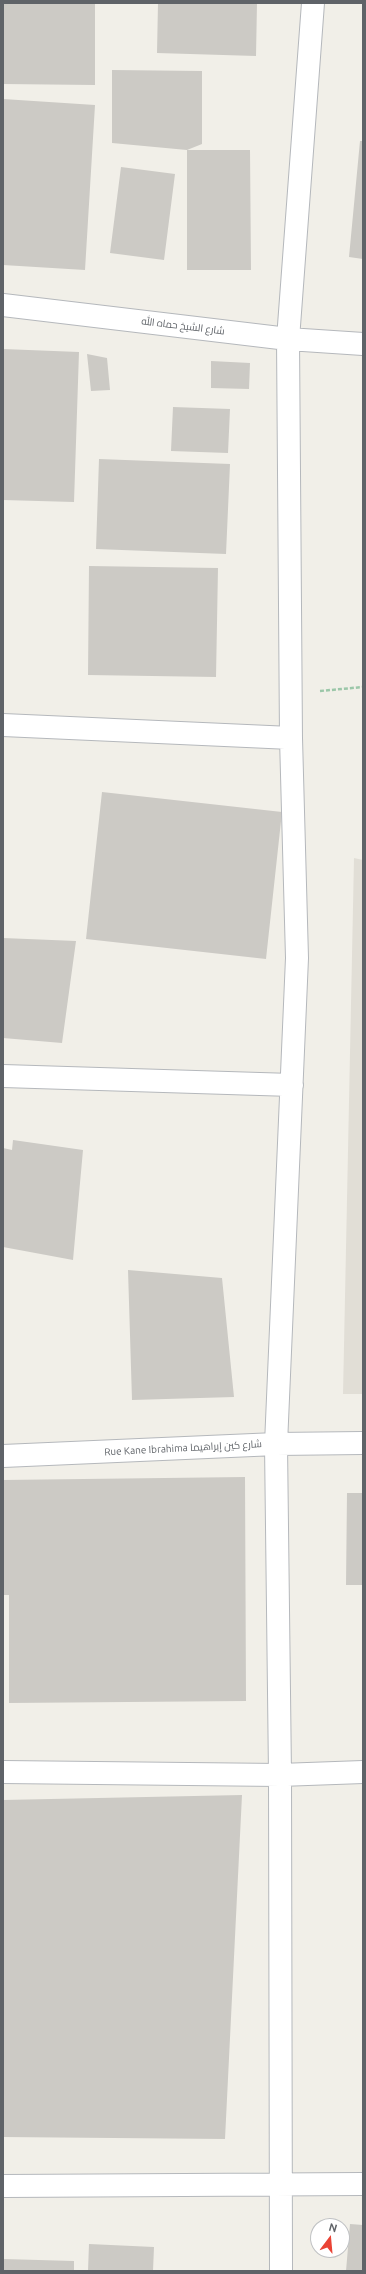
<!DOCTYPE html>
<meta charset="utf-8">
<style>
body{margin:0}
#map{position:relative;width:366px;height:2274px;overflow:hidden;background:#f1efe8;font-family:Ubuntu,sans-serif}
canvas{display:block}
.frame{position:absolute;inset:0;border:4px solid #5f6368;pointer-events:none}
.north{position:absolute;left:310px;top:2218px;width:40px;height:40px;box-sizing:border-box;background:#fff;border:1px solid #bfc1c3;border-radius:50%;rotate:16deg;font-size:11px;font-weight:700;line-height:16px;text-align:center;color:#5f6368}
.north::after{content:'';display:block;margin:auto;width:14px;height:18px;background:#ea4335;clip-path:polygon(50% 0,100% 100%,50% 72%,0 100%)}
</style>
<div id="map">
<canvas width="366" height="2274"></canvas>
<div class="frame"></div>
<div class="north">N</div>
</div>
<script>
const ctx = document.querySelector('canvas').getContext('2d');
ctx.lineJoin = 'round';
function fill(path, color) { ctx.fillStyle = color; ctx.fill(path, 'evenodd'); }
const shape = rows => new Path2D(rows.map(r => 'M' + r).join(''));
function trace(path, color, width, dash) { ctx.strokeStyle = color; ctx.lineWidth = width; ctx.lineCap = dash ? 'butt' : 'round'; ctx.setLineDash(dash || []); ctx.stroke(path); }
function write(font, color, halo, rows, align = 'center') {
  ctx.font = font + ' Ubuntu,Cairo,sans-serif'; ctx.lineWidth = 3.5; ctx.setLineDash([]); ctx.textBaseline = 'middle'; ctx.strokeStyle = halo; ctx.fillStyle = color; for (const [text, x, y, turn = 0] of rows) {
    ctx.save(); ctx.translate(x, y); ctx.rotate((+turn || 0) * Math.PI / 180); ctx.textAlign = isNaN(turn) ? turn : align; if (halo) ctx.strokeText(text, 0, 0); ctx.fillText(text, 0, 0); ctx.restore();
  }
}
fill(shape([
 [354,858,363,860,363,1394,343,1394]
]), '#e1ded6');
fill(shape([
 [3,3,95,3,95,85,3,84],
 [158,3,257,3,256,56,157,53],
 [112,70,202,71,202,144,187,150,250,150,251,270,187,270,187,150,112,143],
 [3,99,95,105,85,270,3,265],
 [360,141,363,141,363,259,349,257],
 [121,167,175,174,164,260,110,253],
 [3,349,79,352,74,502,3,500],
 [87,354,107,358,110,390,91,391],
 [211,361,250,363,249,389,211,388],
 [173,407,230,409,228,453,171,451],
 [99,459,230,464,226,554,96,549],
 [89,566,218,568,216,677,88,675],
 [102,792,282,812,266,959,86,939],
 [3,938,76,941,62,1043,3,1038],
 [13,1140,83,1150,73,1260,3,1247,3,1148,12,1150],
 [128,1270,222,1278,234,1397,132,1400],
 [245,1477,246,1701,9,1703,9,1595,3,1595,3,1480],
 [347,1493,363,1493,363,1585,346,1585],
 [242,1795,225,2139,3,2137,3,1800],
 [350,2224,363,2225,363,2271,346,2271],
 [89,2244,154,2247,153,2271,88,2271],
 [3,2259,74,2261,74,2271,3,2271]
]), '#cccac5');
const street = shape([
 [3,305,288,339,363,344],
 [3,725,291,738],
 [3,1076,292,1085],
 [3,1456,276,1444,363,1443],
 [3,1772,280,1775,363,1772],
 [3,2186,363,2184],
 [281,2271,280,1775,276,1444,297,958,291,738,288,339,313,3]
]);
trace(street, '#b5b8bc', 24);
trace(shape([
 [320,691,363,687]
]), '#9cc7a9', 2.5, [4, 2]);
trace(street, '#fff', 22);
write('10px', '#5f6368', '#fff', [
 ["شارع الشيخ حماه الله",183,326,7],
 ["Rue Kane Ibrahima شارع كين إبراهيما",183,1448,-3]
]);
</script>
